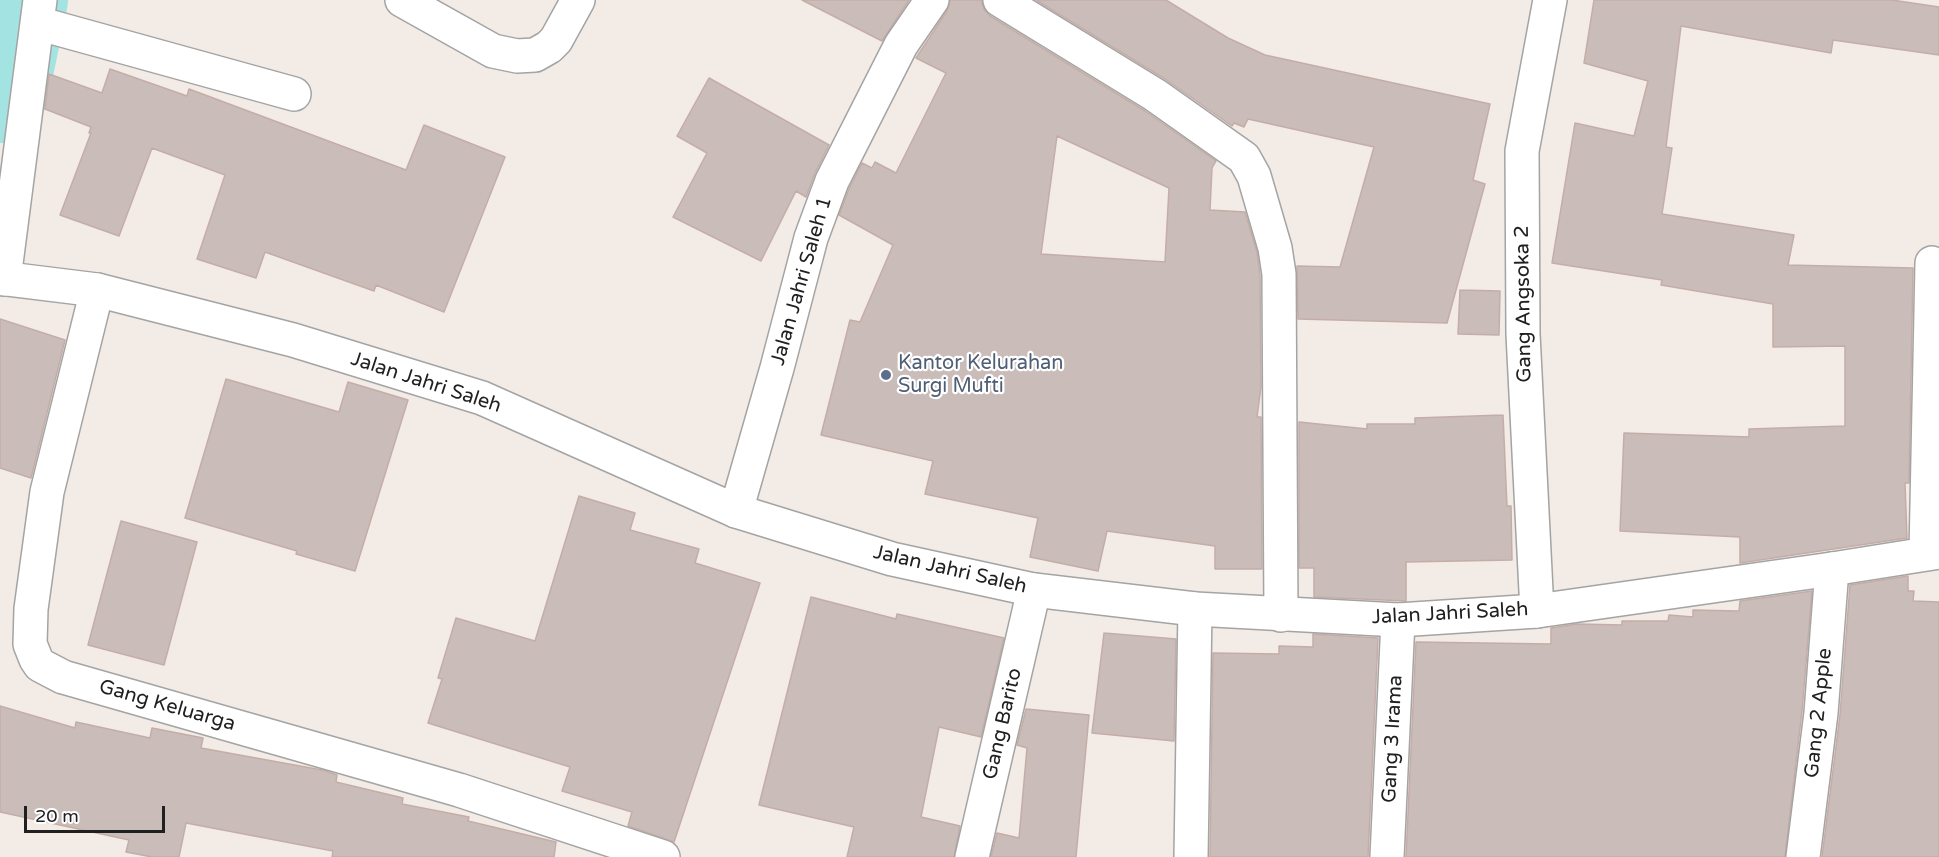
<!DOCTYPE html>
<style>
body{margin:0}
#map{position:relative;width:1939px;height:857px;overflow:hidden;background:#f2ebe6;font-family:"Varela Round",sans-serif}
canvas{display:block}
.scale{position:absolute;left:24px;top:806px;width:141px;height:27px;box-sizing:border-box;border:3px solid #202020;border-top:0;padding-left:8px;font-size:18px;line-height:21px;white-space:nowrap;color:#202020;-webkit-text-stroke:4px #fff;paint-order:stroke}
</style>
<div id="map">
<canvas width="1939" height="857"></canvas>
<div class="scale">20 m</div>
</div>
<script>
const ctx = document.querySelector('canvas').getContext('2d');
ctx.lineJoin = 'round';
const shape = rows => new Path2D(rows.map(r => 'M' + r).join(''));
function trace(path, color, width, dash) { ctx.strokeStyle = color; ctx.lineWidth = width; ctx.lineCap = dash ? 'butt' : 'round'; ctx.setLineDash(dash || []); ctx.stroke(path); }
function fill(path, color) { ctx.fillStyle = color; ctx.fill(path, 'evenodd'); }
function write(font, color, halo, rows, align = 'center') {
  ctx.font = font + ' "Varela Round",sans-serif'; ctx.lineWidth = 4.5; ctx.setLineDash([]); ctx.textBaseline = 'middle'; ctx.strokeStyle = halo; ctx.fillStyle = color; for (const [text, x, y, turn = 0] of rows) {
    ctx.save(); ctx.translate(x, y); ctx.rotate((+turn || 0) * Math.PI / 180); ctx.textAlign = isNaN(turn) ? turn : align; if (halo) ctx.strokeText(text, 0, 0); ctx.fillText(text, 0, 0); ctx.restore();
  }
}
trace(shape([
 [0,100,6,91,25,0]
]), '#a3e3e2', 86);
const building = shape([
 [802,0,909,0,882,41,802,0],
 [950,0,981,0,984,9,990,16,1145,111,1216,161,1212,168,1210,210,1245,212,1257,252,1260,275,1261,387,1257,417,1261,417,1262,569,1215,569,1215,546,1107,531,1098,571,1030,557,1038,518,925,494,933,461,821,435,850,320,860,322,893,245,839,215,849,189,862,163,872,168,875,162,896,173,946,73,916,58,947,11,950,0],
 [1057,136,1169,188,1165,262,1041,254,1057,136],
 [1036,0,1166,0,1228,38,1265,55,1490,104,1473,180,1485,184,1447,323,1298,319,1297,266,1340,267,1374,147,1248,119,1244,127,1234,123,1232,126,1165,79,1036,0],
 [1594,0,1892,0,1939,7,1939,55,1833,40,1831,53,1681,26,1666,147,1672,148,1662,214,1794,235,1788,265,1913,268,1909,483,1905,483,1907,538,1740,563,1740,537,1620,531,1624,433,1749,437,1749,429,1845,426,1845,346,1773,347,1773,304,1661,285,1662,280,1552,263,1575,123,1634,136,1648,81,1584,63,1594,0],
 [110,69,187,96,189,89,406,170,424,125,505,157,444,312,376,285,374,291,265,252,256,278,197,259,225,175,152,148,119,236,60,215,91,133,89,133,91,127,45,109,49,74,102,93,110,69],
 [709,78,829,145,815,173,806,197,796,191,761,261,673,217,707,153,677,136,709,78],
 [1460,290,1500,291,1499,335,1458,334,1460,290],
 [0,319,65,340,31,478,0,468,0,319],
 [226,379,339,412,348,382,408,400,355,571,296,554,297,551,185,518,226,379],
 [1503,415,1507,506,1511,506,1512,560,1406,562,1406,601,1314,597,1314,568,1299,568,1299,422,1367,429,1367,424,1415,424,1415,418,1503,415],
 [579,496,635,513,630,530,699,549,695,563,760,583,674,842,628,826,632,812,562,791,570,767,428,723,442,679,438,678,456,618,535,641,579,496],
 [121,521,197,542,164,665,88,645,121,521],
 [1908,576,1908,591,1914,591,1913,601,1939,602,1939,857,1822,857,1840,715,1850,585,1908,576],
 [1812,591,1802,711,1785,857,1406,857,1416,642,1551,644,1551,628,1577,624,1622,625,1622,621,1668,621,1669,615,1693,617,1693,610,1739,611,1740,601,1812,591],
 [811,597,896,619,897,614,1004,638,981,737,939,727,921,817,960,826,954,857,847,857,854,827,759,805,811,597],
 [1104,633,1176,639,1174,741,1092,733,1104,633],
 [1313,634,1378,638,1368,857,1210,857,1213,653,1279,654,1279,646,1313,647,1313,634],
 [0,706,75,728,76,722,150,738,152,728,203,738,201,748,322,770,337,775,336,782,403,798,402,804,469,817,468,821,556,842,554,857,332,857,333,851,186,823,179,857,152,857,126,852,129,840,0,812,0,706],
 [1026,709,1089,715,1076,857,991,857,997,833,1019,838,1027,748,1017,745,1026,709]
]);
fill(building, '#cabcb9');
trace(building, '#c5ada7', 1.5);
const minor = shape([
 [402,0,493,51,517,56,535,55,549,47,556,40,578,0],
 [1000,0,1155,95,1244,158,1254,176,1275,248,1279,274,1281,615],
 [37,23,294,94],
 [4,279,40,0],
 [97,290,47,492,31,609,30,644,36,659,40,665,63,677,459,790,663,857],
 [736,511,777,368,811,238,832,181,901,45,932,0],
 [1926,553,1932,263],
 [1537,611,1523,334,1522,151,1550,0],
 [972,857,1034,590],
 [1191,857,1195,609],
 [1387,857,1398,620],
 [1803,857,1821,713,1832,569]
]);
const tertiary = shape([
 [0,278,97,290,293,340,482,398,736,511,892,559,1034,590,1195,609,1398,620,1537,611,1832,569,1939,552]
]);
trace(minor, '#a4a4a4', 36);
trace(tertiary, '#a4a4a4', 36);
trace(minor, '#fff', 33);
trace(tertiary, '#fff', 33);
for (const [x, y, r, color] of [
 [886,375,6,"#5c6f8a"]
]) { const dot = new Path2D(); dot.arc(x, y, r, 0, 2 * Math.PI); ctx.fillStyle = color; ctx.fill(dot); trace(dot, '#fff', 2); }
write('20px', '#202020', '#fff', [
 ["Jalan Jahri Saleh 1",802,281,-74],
 ["Gang Angsoka 2",1524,304,-91],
 ["Jalan Jahri Saleh",426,383,18],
 ["Jalan Jahri Saleh",950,570,13],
 ["Jalan Jahri Saleh",1450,614,-3],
 ["Gang Keluarga",167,706,16],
 ["Gang 2 Apple",1819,713,-84],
 ["Gang Barito",1003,724,-77],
 ["Gang 3 Irama",1393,739,-87]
]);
write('20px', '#4e5e75', '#fff', [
 ["Kantor Kelurahan",898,364],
 ["Surgi Mufti",898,387]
], 'left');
</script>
